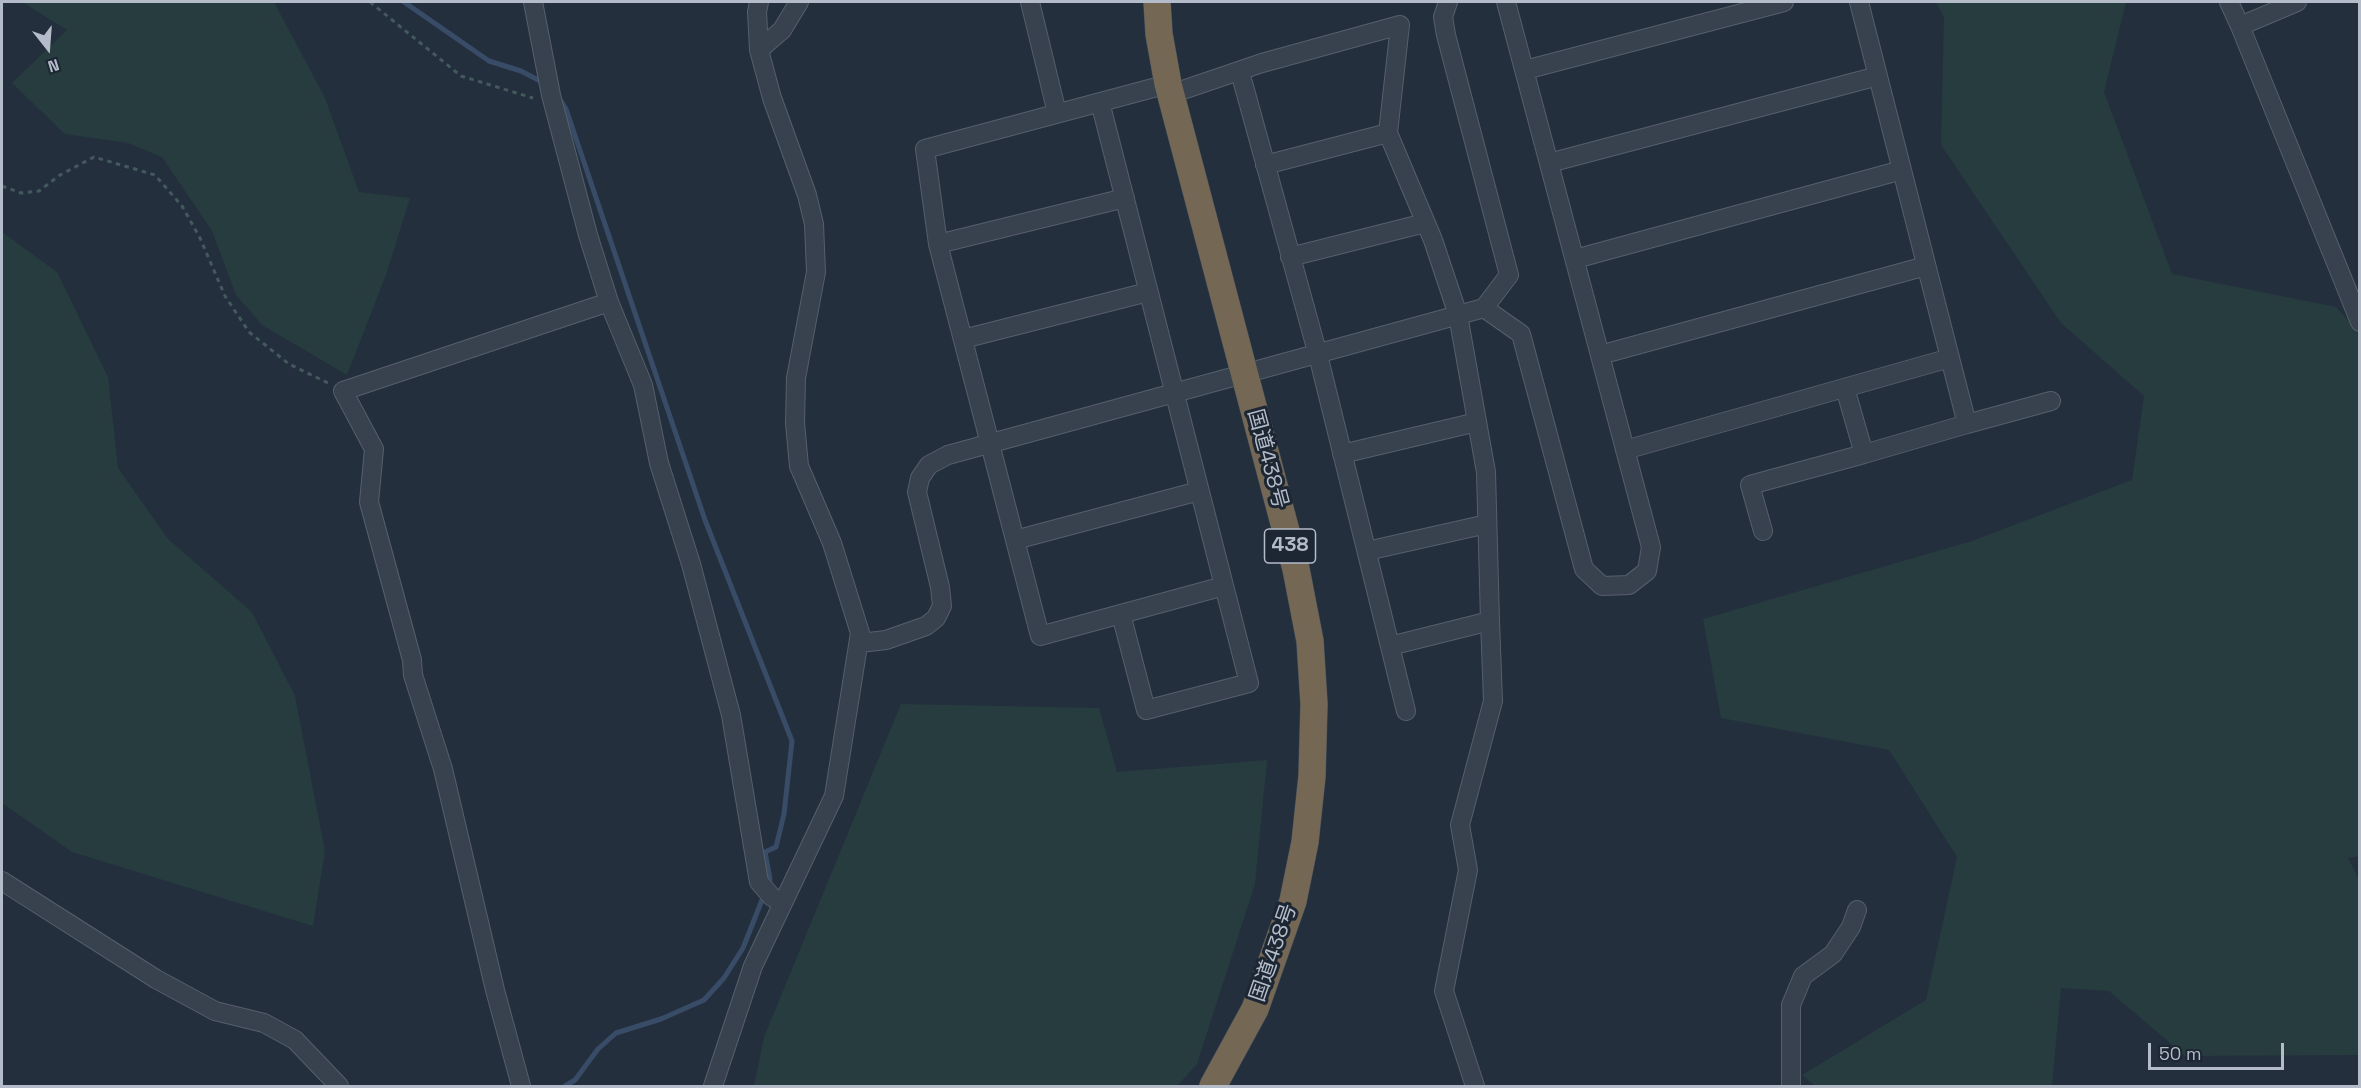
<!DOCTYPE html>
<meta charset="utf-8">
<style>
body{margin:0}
#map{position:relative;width:2361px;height:1088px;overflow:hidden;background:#242f3e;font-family:"Space Grotesk",sans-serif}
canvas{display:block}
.frame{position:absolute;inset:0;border:3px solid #b4bcc9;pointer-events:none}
.north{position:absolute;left:18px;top:18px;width:60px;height:60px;-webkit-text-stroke:4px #1d2633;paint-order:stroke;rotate:163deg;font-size:16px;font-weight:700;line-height:24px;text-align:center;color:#b4bcc9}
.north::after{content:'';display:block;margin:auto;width:21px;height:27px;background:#b4bcc9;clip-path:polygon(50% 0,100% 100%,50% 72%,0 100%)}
.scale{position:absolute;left:2148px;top:1043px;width:136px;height:27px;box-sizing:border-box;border:3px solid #b4bcc9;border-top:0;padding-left:8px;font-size:18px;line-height:21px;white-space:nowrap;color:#b4bcc9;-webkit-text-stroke:4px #1d2633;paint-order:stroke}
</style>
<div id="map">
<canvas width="2361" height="1088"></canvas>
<div class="frame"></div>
<div class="north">N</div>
<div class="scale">50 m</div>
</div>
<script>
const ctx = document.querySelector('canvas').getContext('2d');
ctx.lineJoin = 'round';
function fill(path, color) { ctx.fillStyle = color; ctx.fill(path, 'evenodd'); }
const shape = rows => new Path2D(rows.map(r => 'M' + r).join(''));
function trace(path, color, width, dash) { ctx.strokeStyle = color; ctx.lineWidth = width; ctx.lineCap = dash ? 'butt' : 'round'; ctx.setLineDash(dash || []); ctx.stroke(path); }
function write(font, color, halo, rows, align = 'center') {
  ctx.font = font + ' "Space Grotesk","Noto Sans JP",sans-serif'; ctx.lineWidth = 6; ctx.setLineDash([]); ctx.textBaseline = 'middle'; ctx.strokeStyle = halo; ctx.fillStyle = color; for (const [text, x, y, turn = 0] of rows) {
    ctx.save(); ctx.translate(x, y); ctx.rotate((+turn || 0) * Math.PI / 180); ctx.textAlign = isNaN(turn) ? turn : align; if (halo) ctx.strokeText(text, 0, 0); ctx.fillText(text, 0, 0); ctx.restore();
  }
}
fill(shape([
 [22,2,274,2,325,98,359,192,410,198,386,275,347,375,262,325,236,295,212,231,162,157,128,143,65,134,12,83,67,30],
 [1936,2,2126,2,2104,92,2172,274,2336,307,2359,332,2360,856,2348,858,2359,880,2359,1055,2185,1056,2109,991,2061,988,2052,1086,1815,1086,1802,1075,1926,1000,1957,857,1889,750,1721,718,1703,619,1972,541,2132,480,2144,396,2061,323,1941,145,1944,17],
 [2,232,57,272,108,377,118,468,168,539,252,612,295,696,325,851,313,926,72,852,2,803],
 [901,704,1099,708,1117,772,1267,760,1255,884,1197,1064,1177,1086,754,1086,764,1037]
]), '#263c3f');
trace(shape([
 [404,2,489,61,521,71,544,83],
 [559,98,566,109,705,520,792,741,784,814,776,847,765,852,770,879,768,886],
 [565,1086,575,1080,598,1049,616,1033,661,1019,704,1000,724,978,743,948,764,895]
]), '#394c67', 5);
const minor = shape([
 [533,2,551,95,588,235,609,302,643,385,659,463,691,564,731,715,759,882,772,897,782,903],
 [1030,2,1057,113],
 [2229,2,2240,26,2297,2],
 [2240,26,2360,322],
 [759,50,782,30,799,2],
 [1525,70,1784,2],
 [1240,72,1318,355,1406,711],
 [1168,84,925,149,938,244,1040,636,1224,586],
 [1171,94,1262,63,1400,25,1388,133,1433,240,1458,315,1486,472,1490,621,1390,646],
 [1100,102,1249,683,1146,710,1121,614],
 [1549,163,1878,76],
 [1265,165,1388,133],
 [938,244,1125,198],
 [1290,257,1425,223],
 [1575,259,1902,170],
 [1484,308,1521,334,1584,569,1602,586,1629,585,1647,571,1651,547,1506,2],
 [963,339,1148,292],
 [1600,355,1926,266],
 [1845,388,1864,454,1967,424,1950,358],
 [1967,424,2051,401],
 [1625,450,1950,358,1859,2],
 [1342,454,1477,422],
 [1763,531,1750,485,1864,454],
 [1015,540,1199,491],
 [1367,551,1487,524],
 [860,643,886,640,926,626,936,618,942,606,940,587,917,492,920,478,929,465,948,455,1484,308,1509,275,1446,35,1443,17,1448,2],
 [2,881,156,979,215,1011,264,1023,295,1040,339,1086],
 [521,1086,495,990,443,769,413,675,412,660,369,502,374,449,343,391,609,302],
 [713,1086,753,966,834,796,860,633,832,543,799,466,795,423,796,378,816,272,814,224,807,195,772,98,759,50,757,12,759,2],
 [1475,1086,1444,991,1468,870,1460,825,1493,701,1490,621],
 [1791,1086,1791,1005,1803,976,1833,954,1851,927,1857,910]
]);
const highway = shape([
 [1157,2,1159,34,1168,84,1296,569,1310,641,1314,704,1312,776,1305,842,1293,901,1255,1009,1213,1086]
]);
trace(minor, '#565f6c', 20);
trace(highway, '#434c59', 28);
trace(shape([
 [370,2,461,76,533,98],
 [2,186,21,193,39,191,60,175,94,157,155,175,182,206,200,238,225,296,249,332,289,364,328,383]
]), '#44595c', 3, [4.5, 4.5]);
trace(minor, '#38414e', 18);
trace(highway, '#746855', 27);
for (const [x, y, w] of [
 [1290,546,51]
]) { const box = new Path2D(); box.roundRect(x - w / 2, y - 17, w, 34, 4.5); ctx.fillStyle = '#1d2633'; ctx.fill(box); trace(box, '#b4bcc9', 1.5); }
write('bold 20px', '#b4bcc9', null, [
 ["438",1290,546]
]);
write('21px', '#b4bcc9', '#1d2633', [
 ["国道438号",1267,459,75],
 ["国道438号",1274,953,-71]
]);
</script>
